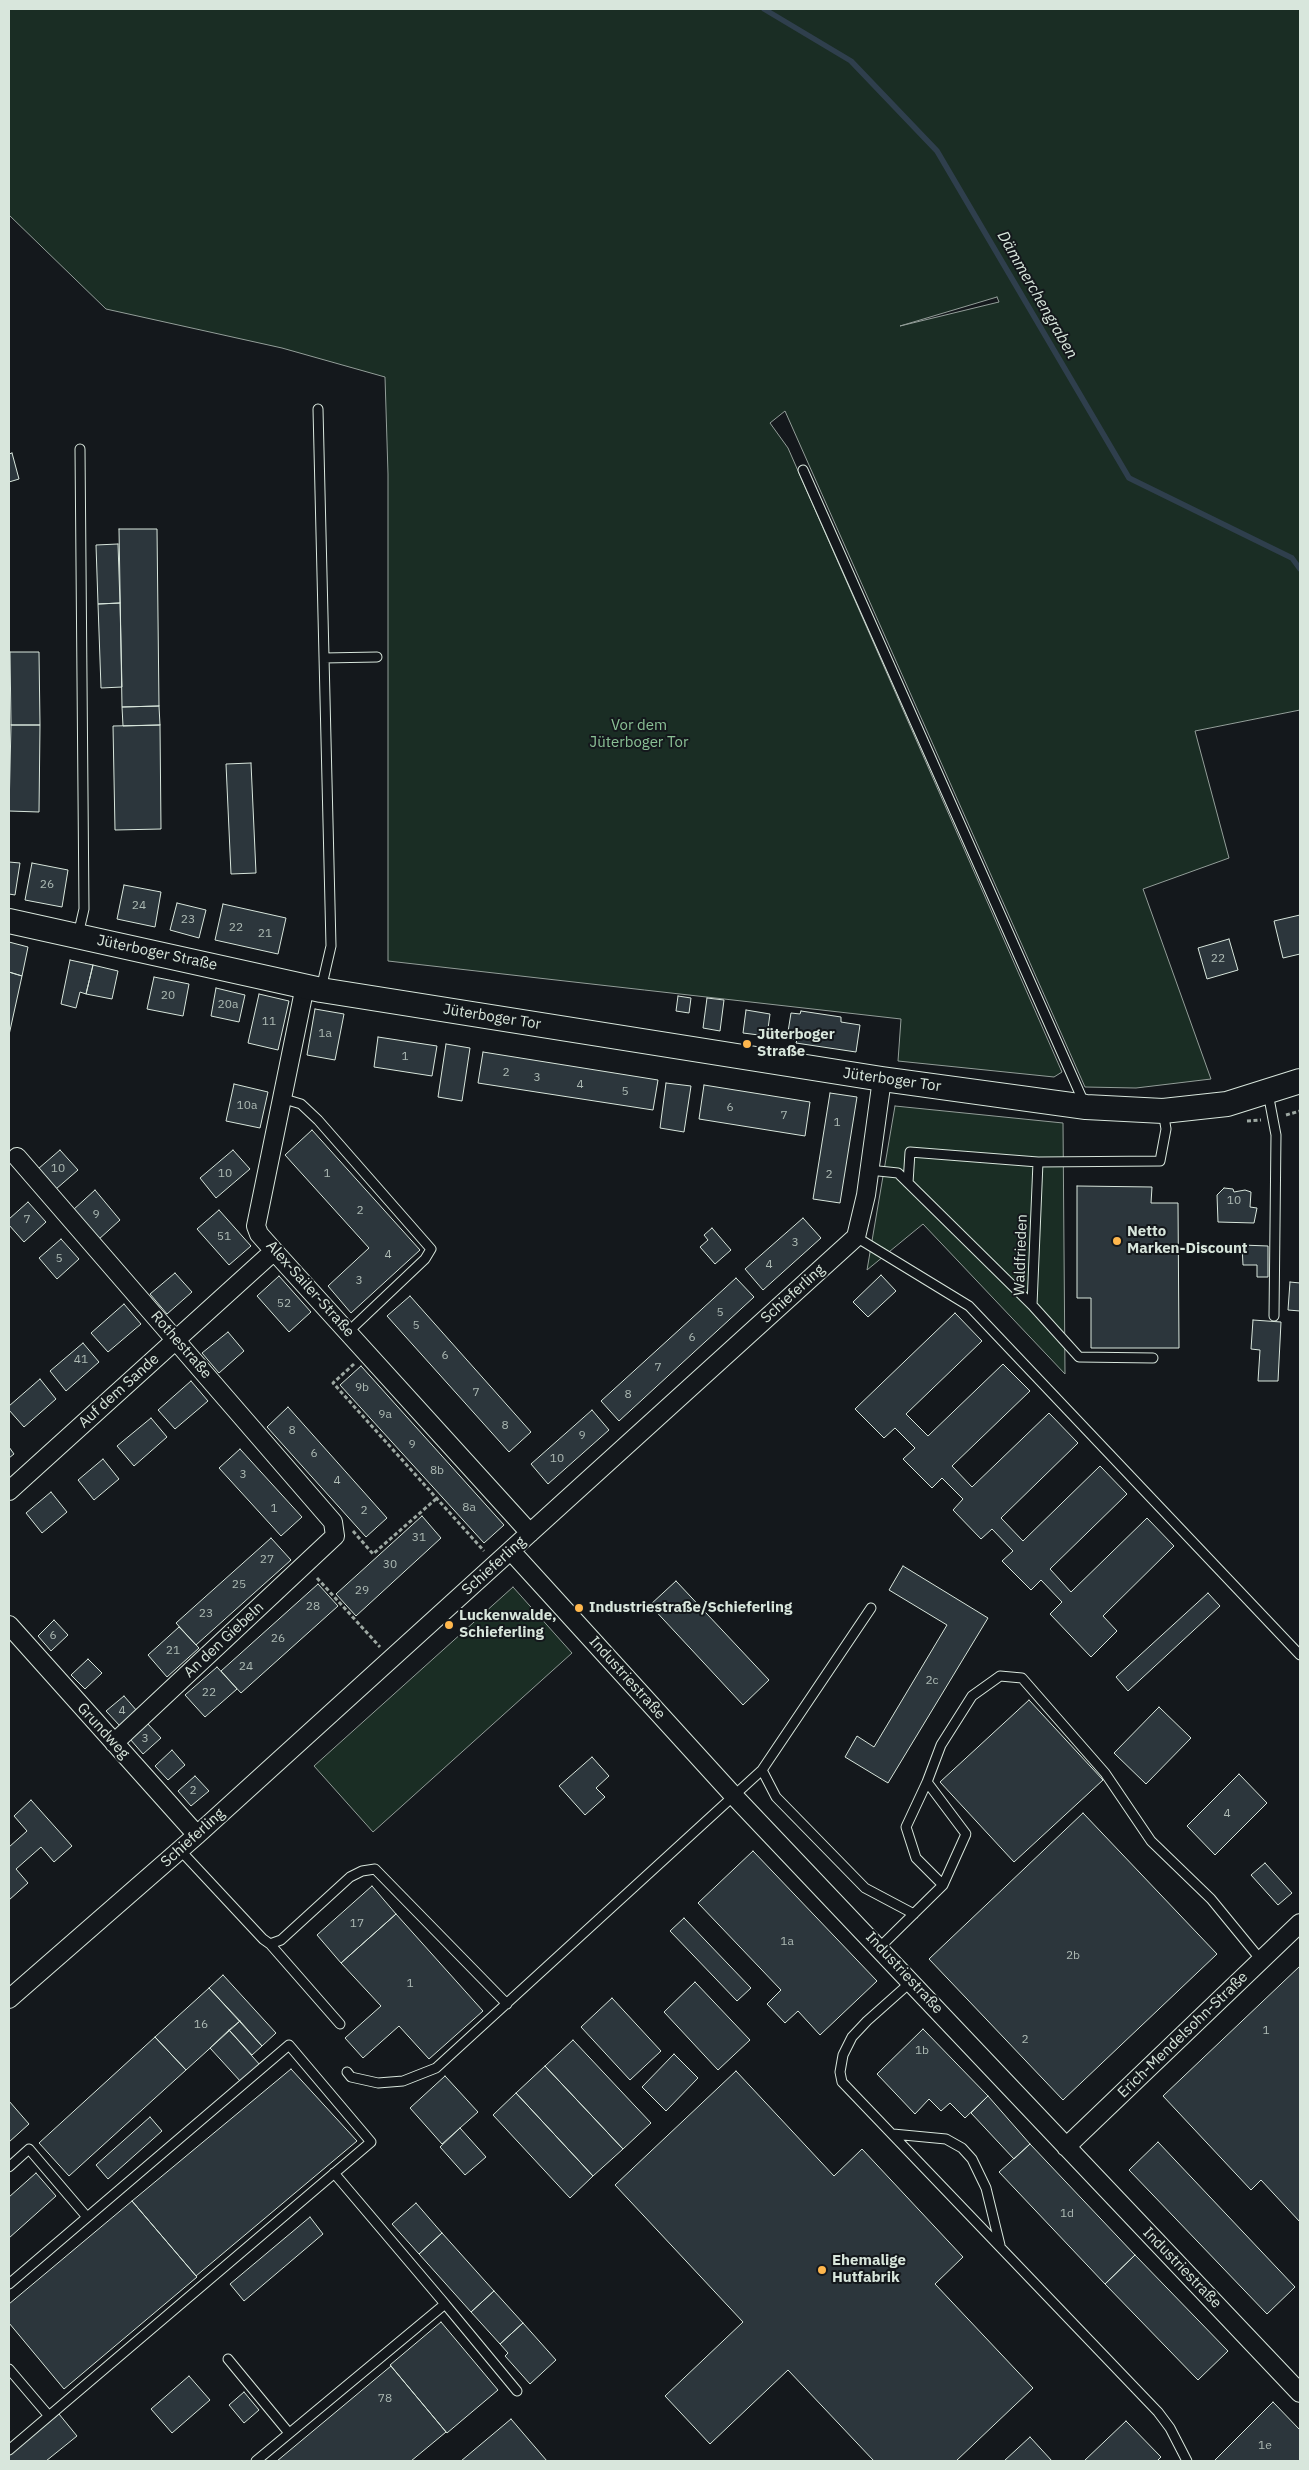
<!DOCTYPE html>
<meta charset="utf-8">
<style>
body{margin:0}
#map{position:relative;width:1309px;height:2470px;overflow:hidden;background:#14181c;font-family:"IBM Plex Sans",sans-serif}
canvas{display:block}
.frame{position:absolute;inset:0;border:10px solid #d8e6dc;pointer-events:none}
</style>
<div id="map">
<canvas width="1309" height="2470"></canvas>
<div class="frame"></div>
</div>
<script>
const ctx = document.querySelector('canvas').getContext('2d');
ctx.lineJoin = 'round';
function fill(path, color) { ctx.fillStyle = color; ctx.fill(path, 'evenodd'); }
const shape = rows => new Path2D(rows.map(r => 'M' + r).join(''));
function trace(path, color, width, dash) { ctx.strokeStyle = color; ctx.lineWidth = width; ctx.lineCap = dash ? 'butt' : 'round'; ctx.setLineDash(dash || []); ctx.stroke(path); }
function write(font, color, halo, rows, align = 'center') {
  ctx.font = font + ' "IBM Plex Sans",sans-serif'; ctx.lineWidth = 4; ctx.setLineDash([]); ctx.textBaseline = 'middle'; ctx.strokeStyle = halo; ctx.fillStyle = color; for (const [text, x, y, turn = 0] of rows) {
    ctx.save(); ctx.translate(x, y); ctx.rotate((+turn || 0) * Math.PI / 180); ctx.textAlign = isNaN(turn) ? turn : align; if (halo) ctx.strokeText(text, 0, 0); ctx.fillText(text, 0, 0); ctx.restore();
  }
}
const green = shape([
 [9,9,1300,9,1300,710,1195,731,1229,858,1143,889,1211,1079,1136,1088,1085,1087,785,411,770,423,788,448,1062,1072,1054,1077,898,1061,901,1019,388,961,388,474,385,377,282,348,106,309,9,215,9,9],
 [997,297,999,302,900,326,997,297],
 [895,1106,1063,1123,1065,1374,923,1224,867,1270,895,1106],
 [513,1587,572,1653,373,1832,314,1766,513,1587]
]);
fill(green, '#1a2d24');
trace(green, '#939e99', 1);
trace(shape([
 [764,9,851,61,937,151,1129,478,1292,558,1300,569]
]), '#2f3f4d', 5.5);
const building = shape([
 [12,453,19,479,9,482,9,454,12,453],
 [119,529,157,529,159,706,122,707,119,529],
 [118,544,120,603,98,604,96,545,118,544],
 [120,603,122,687,101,688,98,604,120,603],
 [10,652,39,652,40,725,11,725,10,652],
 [159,706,160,725,123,726,122,707,159,706],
 [11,725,40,725,39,812,9,811,11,725],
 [160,725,161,829,115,830,113,726,160,725],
 [251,763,256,873,231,874,226,764,251,763],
 [9,862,20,863,15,895,9,894,9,862],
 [32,863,68,870,62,907,25,900,32,863],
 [124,885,161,892,155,927,117,919,124,885],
 [177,903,206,910,199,938,170,930,177,903],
 [223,904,286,918,278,954,215,940,223,904],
 [1300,915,1300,954,1283,958,1274,921,1300,915],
 [1229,939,1238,970,1207,979,1198,948,1229,939],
 [9,942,28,947,22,976,9,972,9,942],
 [70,960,93,965,86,994,80,992,76,1008,61,1004,70,960],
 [93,965,118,971,112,999,86,994,93,965],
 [9,972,22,976,9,1035,9,972],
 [154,977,189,984,183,1016,147,1009,154,977],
 [216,988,245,995,239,1022,211,1016,216,988],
 [259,994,289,1001,278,1050,248,1043,259,994],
 [678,996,691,998,689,1013,676,1011,678,996],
 [707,998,724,1000,720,1031,703,1028,707,998],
 [315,1009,344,1014,335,1060,307,1055,315,1009],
 [746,1010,770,1014,767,1036,743,1033,746,1010],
 [801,1011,841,1017,841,1022,860,1025,856,1052,796,1043,797,1040,787,1038,791,1013,800,1014,801,1011],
 [378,1037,437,1046,432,1076,374,1067,378,1037],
 [446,1044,470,1048,462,1101,438,1097,446,1044],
 [483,1052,658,1080,653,1110,478,1083,483,1052],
 [666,1083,691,1086,684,1132,660,1128,666,1083],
 [234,1084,268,1092,260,1128,226,1121,234,1084],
 [704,1085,810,1102,805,1136,699,1119,704,1085],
 [830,1093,857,1097,840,1203,813,1199,830,1093],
 [312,1130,420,1250,351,1313,328,1286,369,1248,285,1155,312,1130],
 [60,1150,78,1170,56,1189,38,1169,60,1150],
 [233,1150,250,1169,216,1198,200,1178,233,1150],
 [1077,1186,1152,1187,1151,1203,1178,1203,1179,1348,1091,1348,1091,1298,1077,1298,1077,1186],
 [1224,1188,1233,1189,1234,1192,1245,1190,1251,1192,1250,1207,1257,1208,1254,1223,1218,1222,1217,1195,1224,1188],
 [95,1190,120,1220,98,1240,73,1210,95,1190],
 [28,1202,46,1222,24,1242,9,1225,9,1219,28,1202],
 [219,1210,251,1246,229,1265,197,1229,219,1210],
 [803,1218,821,1238,763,1290,745,1269,803,1218],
 [712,1228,731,1250,715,1264,700,1247,708,1240,704,1235,712,1228],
 [61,1239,79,1259,57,1279,39,1258,61,1239],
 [1242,1245,1268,1246,1268,1277,1257,1277,1257,1265,1243,1265,1242,1245],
 [175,1273,192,1292,167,1314,150,1294,175,1273],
 [881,1275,896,1291,868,1317,853,1302,881,1275],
 [279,1276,311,1312,289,1332,257,1296,279,1276],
 [736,1278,754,1297,619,1421,601,1401,736,1278],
 [1290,1282,1300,1283,1300,1311,1288,1310,1290,1282],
 [410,1296,531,1432,509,1452,387,1316,410,1296],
 [124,1304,141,1324,108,1352,91,1333,124,1304],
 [955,1313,982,1341,906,1414,928,1436,1003,1364,1030,1391,952,1466,972,1487,1049,1413,1078,1443,1001,1518,1023,1541,1100,1466,1127,1494,1050,1569,1071,1592,1147,1518,1174,1546,1103,1616,1117,1631,1091,1657,1050,1614,1062,1602,1041,1580,1031,1590,1002,1561,1013,1551,992,1529,981,1539,953,1510,963,1499,942,1478,932,1488,903,1459,915,1448,895,1428,884,1438,855,1409,955,1313],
 [1253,1320,1281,1322,1278,1381,1258,1381,1260,1350,1251,1349,1253,1320],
 [228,1332,244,1351,219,1373,202,1353,228,1332],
 [83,1343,99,1362,66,1391,50,1371,83,1343],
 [361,1366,504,1525,484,1543,340,1385,361,1366],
 [40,1379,56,1399,24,1427,9,1410,9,1406,40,1379],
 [191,1381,208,1401,175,1429,158,1410,191,1381],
 [288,1407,387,1518,366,1537,267,1427,288,1407],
 [592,1410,609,1430,548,1484,531,1464,592,1410],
 [151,1418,167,1437,134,1466,117,1446,151,1418],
 [9,1447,14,1454,9,1458,9,1447],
 [240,1449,302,1517,281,1536,219,1468,240,1449],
 [103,1459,119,1479,94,1500,78,1480,103,1459],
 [51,1492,67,1512,42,1533,26,1513,51,1492],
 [422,1516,441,1538,356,1616,336,1594,422,1516],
 [271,1538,291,1560,196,1645,176,1623,271,1538],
 [903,1566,988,1618,888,1783,845,1757,857,1736,874,1747,947,1625,889,1590,903,1566],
 [676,1581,769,1680,743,1705,650,1605,676,1581],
 [318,1584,338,1606,241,1693,221,1671,318,1584],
 [1208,1593,1220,1606,1128,1691,1116,1677,1208,1593],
 [54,1620,68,1635,51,1651,38,1636,54,1620],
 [179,1627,199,1648,167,1677,148,1655,179,1627],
 [88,1659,102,1673,85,1689,71,1675,88,1659],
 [217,1667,237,1689,205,1717,185,1695,217,1667],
 [124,1696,137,1711,120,1726,106,1711,124,1696],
 [1029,1700,1103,1780,1014,1862,940,1782,1029,1700],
 [1159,1707,1191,1738,1146,1784,1114,1753,1159,1707],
 [147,1723,161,1738,143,1754,130,1739,147,1723],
 [172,1750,185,1765,168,1780,155,1766,172,1750],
 [592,1757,609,1776,596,1788,605,1797,585,1815,559,1786,592,1757],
 [1239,1774,1267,1803,1215,1855,1187,1826,1239,1774],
 [195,1776,209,1791,191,1806,178,1791,195,1776],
 [31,1800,72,1846,54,1862,41,1847,16,1869,28,1883,9,1900,9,1847,27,1831,14,1816,31,1800],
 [1083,1813,1217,1954,1063,2100,929,1959,1083,1813],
 [753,1851,877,1981,820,2035,798,2011,785,2023,767,2004,781,1990,698,1903,753,1851],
 [1265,1863,1292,1893,1278,1905,1251,1875,1265,1863],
 [372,1886,396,1914,341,1963,317,1935,372,1886],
 [396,1914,483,2011,429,2059,399,2026,363,2058,345,2038,381,2006,341,1963,396,1914],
 [684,1918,751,1988,737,2001,670,1931,684,1918],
 [1300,1966,1300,2222,1261,2180,1251,2190,1163,2096,1300,1966],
 [223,1975,276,2033,262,2046,209,1988,223,1975],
 [695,1982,750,2040,718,2070,664,2012,695,1982],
 [209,1988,240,2021,186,2070,155,2037,209,1988],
 [612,1998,661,2051,630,2080,581,2027,612,1998],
 [240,2021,262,2046,252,2055,229,2030,240,2021],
 [923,2029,988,2096,965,2118,950,2103,941,2111,929,2099,915,2114,877,2074,923,2029],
 [229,2030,260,2065,241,2082,210,2048,229,2030],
 [155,2037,186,2070,69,2176,39,2143,155,2037],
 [573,2040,651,2123,623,2149,545,2066,573,2040],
 [674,2054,698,2078,666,2111,642,2087,674,2054],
 [545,2066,623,2149,593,2176,516,2093,545,2066],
 [291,2069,357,2141,196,2276,132,2201,291,2069],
 [736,2071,834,2176,862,2149,963,2257,935,2284,1033,2388,956,2461,874,2461,788,2370,710,2444,665,2396,743,2322,615,2185,736,2071],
 [445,2076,478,2112,442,2144,410,2108,445,2076],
 [516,2093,593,2176,570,2198,493,2115,516,2093],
 [988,2096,1030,2144,1014,2159,971,2113,988,2096],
 [9,2101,29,2124,9,2142,9,2101],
 [150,2117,162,2131,108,2179,96,2165,150,2117],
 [460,2128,486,2157,465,2175,440,2147,460,2128],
 [1158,2142,1295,2287,1267,2314,1129,2170,1158,2142],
 [1030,2144,1135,2255,1105,2284,999,2172,1030,2144],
 [36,2173,56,2196,9,2238,9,2197,36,2173],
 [132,2201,197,2277,64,2389,9,2323,9,2304,132,2201],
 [416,2203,442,2233,419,2254,392,2224,416,2203],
 [310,2217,323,2234,244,2301,230,2284,310,2217],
 [442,2233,494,2291,471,2312,419,2254,442,2233],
 [1135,2255,1228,2351,1198,2380,1105,2284,1135,2255],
 [494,2291,523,2323,500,2344,471,2312,494,2291],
 [441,2322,498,2390,447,2433,390,2365,441,2322],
 [523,2323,556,2360,530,2384,505,2356,508,2353,500,2344,523,2323],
 [391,2366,446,2432,411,2461,277,2461,391,2366],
 [189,2376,210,2400,172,2433,151,2409,189,2376],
 [244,2392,259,2410,244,2423,229,2405,244,2392],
 [1273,2402,1300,2430,1300,2461,1214,2461,1273,2402],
 [59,2414,77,2436,46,2461,9,2461,9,2455,59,2414],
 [511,2419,547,2461,461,2461,511,2419],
 [1126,2421,1161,2457,1157,2461,1084,2461,1126,2421],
 [1030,2437,1052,2461,1004,2461,1030,2437]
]);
fill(building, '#2c363c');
trace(building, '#d8e6dc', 1);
const lane = shape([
 [318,409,331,946,321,989],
 [803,470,1085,1105],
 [324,658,377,657],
 [78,935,84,909,80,449],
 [1268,1093,1276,1135,1274,1316],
 [281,1098,301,1104,318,1120,431,1249,425,1259,348,1332],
 [869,1170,898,1173,1032,1305,1038,1162,1160,1161,1166,1129,1163,1111],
 [908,1183,910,1152,1038,1162],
 [856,1237,969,1306,1300,1655],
 [1032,1305,1079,1357,1153,1358],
 [762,1770,871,1608],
 [927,1782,906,1827,916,1858,943,1885],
 [180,1850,263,1939,270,1944,281,1940,350,1877,362,1871,375,1869,507,2004],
 [270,1944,340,2024],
 [880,1947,943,1885,966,1834,927,1782,941,1745,972,1696,1000,1676,1022,1678,1105,1773,1151,1841,1211,1899,1261,1960],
 [912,1981,867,2021,852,2037,843,2055,840,2072,842,2082,1158,2412,1170,2428,1187,2461],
 [347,2072,351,2077,378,2083,403,2081,436,2068,762,1770,776,1797,865,1888,914,1914],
 [893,2134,946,2139,962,2148,972,2159,986,2188,1000,2245],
 [9,2167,29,2149,87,2217],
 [334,2173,445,2304],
 [9,2284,289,2045,371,2142,9,2450],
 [228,2359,289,2433],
 [9,2369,49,2416],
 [256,2461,445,2304,517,2391]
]);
const street = shape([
 [305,986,256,1226,259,1234,274,1251,530,1533],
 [17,1157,333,1522,335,1536,114,1743],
 [9,1491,274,1251],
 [511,1551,734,1796,1300,2393],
 [9,1625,197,1835],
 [9,1999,197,1835,856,1237,866,1195,882,1079],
 [1066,2147,1300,1923]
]);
const secondary = shape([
 [9,921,321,990,882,1079,1086,1107,1163,1111,1227,1104,1300,1081]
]);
trace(lane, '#d8e6dc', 11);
trace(street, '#d8e6dc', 20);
trace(secondary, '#d8e6dc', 26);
trace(shape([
 [1286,1115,1300,1111],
 [1247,1121,1261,1120],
 [354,1364,333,1383,484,1551],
 [353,1531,373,1554,437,1498],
 [317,1578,380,1647]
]), '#9da8a2', 3, [4, 2.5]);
trace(lane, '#14181c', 9);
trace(street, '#14181c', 18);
trace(secondary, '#14181c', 24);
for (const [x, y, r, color] of [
 [747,1044,5,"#ffb74d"],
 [1117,1241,5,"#ffb74d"],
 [579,1608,5,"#ffb74d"],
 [449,1625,5,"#ffb74d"],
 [822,2270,5,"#ffb74d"]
]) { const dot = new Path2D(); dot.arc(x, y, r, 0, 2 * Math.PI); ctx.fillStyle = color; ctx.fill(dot); trace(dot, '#14181c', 2); }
write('12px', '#adbab4', null, [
 ["26",47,885],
 ["24",139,906],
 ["23",188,920],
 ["22",236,928],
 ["21",265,934],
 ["22",1218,959],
 ["20",168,996],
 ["20a",228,1005],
 ["11",269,1022],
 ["1a",325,1034],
 ["1",405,1057],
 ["2",506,1073],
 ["3",537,1078],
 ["4",580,1085],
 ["5",625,1092],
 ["10a",247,1106],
 ["6",730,1108],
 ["7",784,1116],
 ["1",837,1123],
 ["10",58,1169],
 ["10",225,1174],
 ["1",327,1174],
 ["2",829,1175],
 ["10",1234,1201],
 ["2",360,1211],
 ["9",96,1215],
 ["7",27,1220],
 ["51",224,1237],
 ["3",795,1243],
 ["4",388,1255],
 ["5",59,1259],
 ["4",769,1265],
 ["3",359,1281],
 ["52",284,1304],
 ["5",720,1313],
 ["5",416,1326],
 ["6",692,1338],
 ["6",445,1356],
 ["41",81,1360],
 ["7",658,1368],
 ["9b",362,1388],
 ["7",476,1393],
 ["8",628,1395],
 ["9a",385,1415],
 ["8",505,1426],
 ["8",292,1431],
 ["9",582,1436],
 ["9",412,1445],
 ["6",314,1454],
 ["10",557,1459],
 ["8b",437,1471],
 ["3",243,1475],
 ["4",337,1481],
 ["8a",469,1508],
 ["1",274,1509],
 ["2",364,1511],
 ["31",419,1538],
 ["27",267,1560],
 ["30",390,1565],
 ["25",239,1585],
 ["29",362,1591],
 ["28",313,1607],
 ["23",206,1614],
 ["6",53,1636],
 ["26",278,1639],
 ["21",173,1651],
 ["24",246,1667],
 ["2c",932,1681],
 ["22",209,1693],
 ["4",122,1711],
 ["3",145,1739],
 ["2",193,1791],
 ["4",1227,1814],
 ["17",357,1924],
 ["1a",787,1942],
 ["2b",1073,1956],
 ["1",410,1984],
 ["16",201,2025],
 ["1",1266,2031],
 ["2",1025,2040],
 ["1b",922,2051],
 ["1d",1067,2214],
 ["78",385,2399],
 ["1e",1265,2446]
]);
write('15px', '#8ac095', '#14181c', [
 ["Vor dem",639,726],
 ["Jüterboger Tor",639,743]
]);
write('15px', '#d8e6dc', '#14181c', [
 ["Jüterboger Straße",157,953,12],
 ["Jüterboger Tor",492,1017,9],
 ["Jüterboger Tor",892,1080,8],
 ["Waldfrieden",1021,1255,-88],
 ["Alex-Sailer-Straße",310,1289,48],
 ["Schieferling",793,1294,-42],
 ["Rothestraße",181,1345,49],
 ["Auf dem Sande",119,1391,-42],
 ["Schieferling",494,1566,-42],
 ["An den Giebeln",224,1640,-43],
 ["Industriestraße",627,1678,48],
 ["Grundweg",103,1731,48],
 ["Schieferling",193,1838,-42],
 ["Industriestraße",904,1973,47],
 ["Erich-Mendelsohn-Straße",1183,2035,-44],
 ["Industriestraße",1182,2268,46]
]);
write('bold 15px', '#d8e6dc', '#14181c', [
 ["Jüterboger",757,1035],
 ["Straße",757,1052],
 ["Netto",1127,1232],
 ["Marken-Discount",1127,1249],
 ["Industriestraße/Schieferling",589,1608],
 ["Luckenwalde,",459,1616],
 ["Schieferling",459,1633],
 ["Ehemalige",832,2261],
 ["Hutfabrik",832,2278]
], 'left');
write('italic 16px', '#d8e6dc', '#14181c', [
 ["Dämmerchengraben",1037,295,60]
]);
</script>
